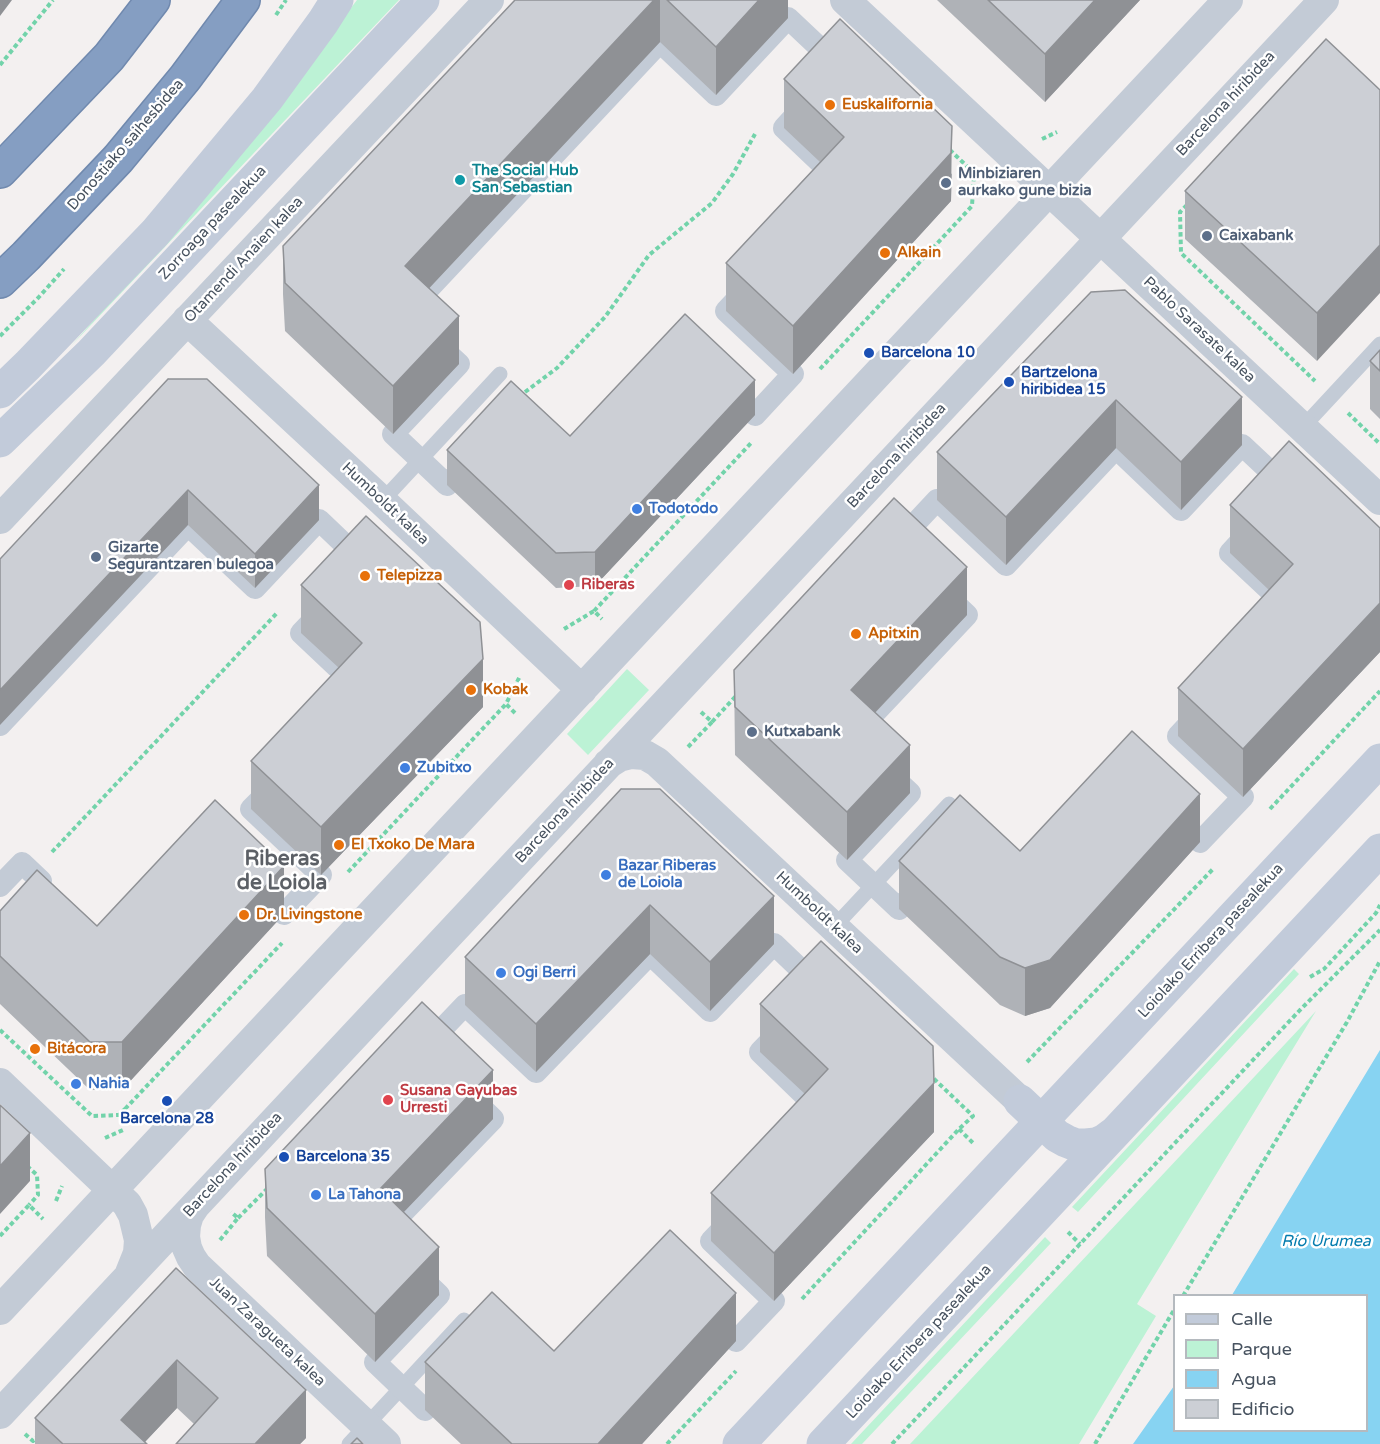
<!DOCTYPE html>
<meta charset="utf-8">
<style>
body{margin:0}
#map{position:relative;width:1380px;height:1444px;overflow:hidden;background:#f3f0f0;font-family:"Varela Round",sans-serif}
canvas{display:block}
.legend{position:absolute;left:1173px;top:1294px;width:195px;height:138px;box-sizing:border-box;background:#fff;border:2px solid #b5babf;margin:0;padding:8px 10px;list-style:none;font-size:18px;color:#47525f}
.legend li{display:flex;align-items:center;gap:12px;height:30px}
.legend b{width:30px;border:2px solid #b5babf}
</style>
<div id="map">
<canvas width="1380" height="1444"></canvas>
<ul class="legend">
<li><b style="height:8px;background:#c2cbda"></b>Calle</li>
<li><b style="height:16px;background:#bcf2d5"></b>Parque</li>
<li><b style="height:16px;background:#87d3f2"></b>Agua</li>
<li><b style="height:16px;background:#cccfd5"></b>Edificio</li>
</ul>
</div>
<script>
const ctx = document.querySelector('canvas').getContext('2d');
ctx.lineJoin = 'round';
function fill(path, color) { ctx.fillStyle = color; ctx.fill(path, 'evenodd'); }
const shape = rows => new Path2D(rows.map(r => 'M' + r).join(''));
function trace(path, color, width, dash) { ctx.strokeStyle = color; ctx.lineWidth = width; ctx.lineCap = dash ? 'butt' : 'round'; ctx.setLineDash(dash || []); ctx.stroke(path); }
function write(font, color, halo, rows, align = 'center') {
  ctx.font = font + ' "Varela Round",sans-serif'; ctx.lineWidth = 5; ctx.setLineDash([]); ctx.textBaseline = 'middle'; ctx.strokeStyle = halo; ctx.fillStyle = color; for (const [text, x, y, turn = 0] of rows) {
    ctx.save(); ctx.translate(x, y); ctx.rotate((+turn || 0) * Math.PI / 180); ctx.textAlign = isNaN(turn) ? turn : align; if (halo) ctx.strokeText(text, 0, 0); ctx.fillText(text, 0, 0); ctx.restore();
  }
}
fill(shape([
 [357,0,399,0,70,347,227,170],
 [627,669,649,690,588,755,567,734],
 [1294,969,1299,974,1078,1212,1072,1207],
 [1316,1011,1137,1304,1156,1316,1079,1444,910,1444],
 [1045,1237,1051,1243,862,1444,851,1444]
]), '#bcf2d5');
fill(shape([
 [1380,1050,1380,1444,1133,1444,1174,1386,1174,1430,1366,1430,1366,1296,1232,1295]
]), '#87d3f2');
const motorway = shape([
 [0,171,109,57,153,0],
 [0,281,26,256,118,159,185,78,243,0]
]);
trace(motorway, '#7089ae', 36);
trace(shape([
 [276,15,286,0],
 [0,65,53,0],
 [1042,139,1057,132],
 [1187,205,1180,212,1181,253,1315,381],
 [0,336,38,298,64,269],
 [820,369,972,206,974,173,950,150],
 [525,392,557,368,605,317,649,255,712,203,733,174,755,134],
 [1348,413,1380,444],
 [594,611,751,443],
 [564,629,594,611,602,619],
 [515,713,506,704,520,676],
 [712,722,736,696],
 [688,747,712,722,701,712],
 [1270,809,1380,691],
 [52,852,277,613],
 [348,872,506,704],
 [1310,977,1324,969,1376,913,1380,905],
 [0,1030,92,1116,119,1115,125,1109,135,1120],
 [1027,1062,1213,869],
 [125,1109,282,943],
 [959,1129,974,1144],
 [105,1138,123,1130],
 [27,1166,37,1175,38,1195,29,1205],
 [56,1201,62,1186],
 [238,1218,267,1189],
 [1068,1232,1080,1244],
 [0,1236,29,1205,43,1219],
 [220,1240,238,1218,231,1212],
 [1183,1296,1347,1022,1380,961],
 [802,1299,959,1129,973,1116,932,1077],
 [25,1434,33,1441,37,1437],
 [667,1444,736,1371],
 [892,1444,1300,1010,1380,930],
 [1095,1444,1174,1310]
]), '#72d3aa', 4, [4.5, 3]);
trace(shape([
 [1303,427,1380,344],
 [382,501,500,374],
 [834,927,949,804],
 [349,1444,464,1320]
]), '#c3cbd6', 15);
trace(shape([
 [788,18,840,67,784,128,844,185,726,311,793,374,755,415,685,349,570,471,511,416,447,485,393,434,459,364,405,314,660,42,716,95,788,18],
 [1242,445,1289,489,1230,553,1293,612,1178,736,1243,797,1200,842,1132,779,1020,899,960,843,899,909,847,860,910,793,851,738,967,615,894,546,937,500,1006,565,1116,448,1181,510,1242,445],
 [321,612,301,633,337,667],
 [0,725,188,525,255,588,319,520,363,562],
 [0,886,22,863,41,881,0,926],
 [262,893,284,914,321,875,251,809,272,788],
 [774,944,821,989,760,1052,828,1118,711,1241,774,1301,736,1341,670,1278,554,1400,492,1340,425,1410,375,1362,439,1295,379,1237,493,1119,422,1050,465,1005,536,1072,650,954,710,1011,774,944]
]), '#c3cbd6', 22);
trace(shape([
 [845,0,1380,500],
 [187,320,382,501,582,690],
 [0,519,489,0],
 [608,764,619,757,631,754,645,755,657,762,1020,1101],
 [0,1083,127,1204,133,1215,139,1240,138,1253,130,1273],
 [195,1206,189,1215,186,1225,185,1237,187,1248,191,1257,197,1266,386,1444],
 [0,1310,1228,0],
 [0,1414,1324,0]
]), '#c3cbd6', 30);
trace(shape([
 [0,392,28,365,155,233,267,99,323,22,337,0],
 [0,441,91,353,423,0],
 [1020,1101,1057,1136,1066,1141,1076,1145,1086,1145,1096,1144,1105,1140,1113,1134],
 [739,1444,1380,760],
 [823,1444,1380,850]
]), '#c2cbda', 33);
trace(motorway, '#859ec2', 33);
fill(shape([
 [515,0,788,0,788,18,716,95,660,42,429,288,459,364,393,434,285,331,283,294,283,246],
 [937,0,1140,0,1045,102],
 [1326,39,1317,361,1185,239,1185,191],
 [784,79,952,174,951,201,793,374,726,311,726,263,820,162,784,128],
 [1091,292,1242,445,1181,510,1116,448,1006,565,937,500,937,452],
 [1380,350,1380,419,1370,409,1370,361],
 [168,379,319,520,255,588,188,525],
 [755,415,595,586,556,588,447,485,447,450],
 [1230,505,1380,528,1380,652,1243,797,1178,736,1178,688,1269,590,1230,553],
 [301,585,483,707,321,875,251,809,251,761,339,668,301,633],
 [967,615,875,713,910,793,847,860,735,755,734,670],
 [621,789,774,944,710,1011,650,954,536,1072,465,1005,465,957],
 [1200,842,1050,1008,1025,1016,1000,1005,899,909,899,861,1020,851],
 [0,911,97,926,284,914,122,1090,90,1090,0,1004],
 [760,1004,934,1132,774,1301,711,1241,711,1193,805,1094,760,1052],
 [493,1119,403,1212,439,1295,375,1362,267,1256,265,1217,265,1169],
 [176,1268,306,1438,300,1444,176,1444,194,1424,177,1408,145,1442,147,1444,35,1444,35,1418],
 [736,1341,642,1444,461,1444,425,1410,425,1362,554,1351]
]), '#afb2b7');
fill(shape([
 [0,0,12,0,0,16],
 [654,0,660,0,660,42,405,314,405,266],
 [759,0,788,0,788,18,716,95,716,47],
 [1095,0,1140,0,1045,102,1045,54],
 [952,126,951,201,793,374,793,326],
 [1380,245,1380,293,1317,361,1317,313],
 [459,316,459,364,393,434,393,386],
 [755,380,755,415,595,586,595,552],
 [1242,397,1242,445,1181,510,1181,462],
 [1116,400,1116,448,1006,565,1006,517],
 [319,485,319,520,255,588,255,554],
 [188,490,188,525,0,725,0,690],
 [967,567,967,615,851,738,851,690],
 [1380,603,1380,652,1243,797,1243,749],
 [483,659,483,707,321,875,321,827],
 [910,745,910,793,847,860,847,812],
 [1200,794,1200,842,1050,1008,1025,1016,1025,968],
 [284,866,284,914,122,1090,122,1042],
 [774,896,774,944,710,1011,710,962],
 [650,905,650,954,536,1072,536,1024],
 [493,1070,493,1119,380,1237,380,1189],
 [934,1083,934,1132,774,1301,774,1253],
 [30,1133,30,1181,0,1214,0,1166],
 [439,1247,439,1295,375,1362,375,1314],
 [736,1293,736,1341,642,1444,598,1444],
 [177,1360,177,1408,143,1444,121,1420],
 [306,1390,306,1438,300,1444,255,1444]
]), '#8f9195');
const building = shape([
 [515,0,654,0,405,266,459,316,393,386,285,283,283,246,515,0],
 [667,0,759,0,716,47,667,0],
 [988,0,1095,0,1045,54,988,0],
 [840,19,952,126,951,153,793,326,726,263,844,137,784,79,840,19],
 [1326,39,1380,90,1380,245,1317,313,1185,191,1326,39],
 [1125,290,1242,397,1181,462,1116,400,1006,517,937,452,1091,292,1125,290],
 [685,314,755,380,595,552,556,553,447,450,511,381,570,436,685,314],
 [1380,350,1380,371,1370,361,1380,350],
 [168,379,207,379,319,485,255,554,188,490,0,690,0,559,168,379],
 [1289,441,1380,528,1380,603,1243,749,1178,688,1293,564,1230,505,1289,441],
 [894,498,967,567,851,690,910,745,847,812,735,707,734,670,894,498],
 [366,516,480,622,483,659,321,827,251,761,362,643,301,585,366,516],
 [1132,731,1200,794,1050,960,1025,968,1000,957,899,861,960,795,1020,851,1132,731],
 [621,789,660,789,774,896,710,962,650,905,536,1024,465,957,621,789],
 [215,800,284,866,122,1042,90,1042,0,956,0,911,37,870,97,926,215,800],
 [821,941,933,1046,934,1083,774,1253,711,1193,828,1069,760,1004,821,941],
 [422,1002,493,1070,380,1189,439,1247,375,1314,267,1208,265,1169,422,1002],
 [0,1105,30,1133,0,1166,0,1105],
 [670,1230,736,1293,598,1444,512,1444,425,1362,492,1292,554,1351,670,1230],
 [176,1268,306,1390,255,1444,176,1444,218,1398,177,1360,121,1420,147,1444,63,1444,35,1418,176,1268],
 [357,1438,363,1444,351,1444,357,1438]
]);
fill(building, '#cccfd5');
trace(building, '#8f9195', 1.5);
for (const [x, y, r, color] of [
 [830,105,6,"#e8710a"],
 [460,180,6,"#0f9aa8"],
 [946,183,6,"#5c6f8a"],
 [1207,236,6,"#5c6f8a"],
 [885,253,6,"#e8710a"],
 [869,353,6,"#1a4fb4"],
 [1009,382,6,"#1a4fb4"],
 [637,509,6,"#3f7fe0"],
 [96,557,6,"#5c6f8a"],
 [365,576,6,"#e8710a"],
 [569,585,6,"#e0444e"],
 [856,634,6,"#e8710a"],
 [471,690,6,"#e8710a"],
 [752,732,6,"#5c6f8a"],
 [405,768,6,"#3f7fe0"],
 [339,845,6,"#e8710a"],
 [606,875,6,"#3f7fe0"],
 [244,915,6,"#e8710a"],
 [501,973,6,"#3f7fe0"],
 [35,1049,6,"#e8710a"],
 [76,1084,6,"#3f7fe0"],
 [388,1100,6,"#e0444e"],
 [167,1101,6,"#1a4fb4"],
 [284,1157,6,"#1a4fb4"],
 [316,1195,6,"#3f7fe0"]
]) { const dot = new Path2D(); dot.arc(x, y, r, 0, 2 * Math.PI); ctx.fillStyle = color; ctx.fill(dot); trace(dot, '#fff', 2); }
write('15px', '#47525f', '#fff', [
 ["Barcelona hiribidea",1226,104,-47],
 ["Donostiako saihesbidea",126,145,-49],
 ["Zorroaga pasealekua",213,223,-47],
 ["Otamendi Anaien kalea",244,260,-47],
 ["Pablo Sarasate kalea",1199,330,43],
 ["Barcelona hiribidea",897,456,-47],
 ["Humboldt kalea",385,504,43],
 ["Barcelona hiribidea",565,811,-47],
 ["Humboldt kalea",819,913,43],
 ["Loiolako Erribera pasealekua",1211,941,-47],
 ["Barcelona hiribidea",233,1165,-47],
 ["Juan Zaragueta kalea",267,1332,43],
 ["Loiolako Erribera pasealekua",919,1342,-47]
]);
write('bold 15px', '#c56008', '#fff', [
 ["Euskalifornia",842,105],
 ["Alkain",897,253],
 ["Telepizza",377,576],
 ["Apitxin",868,634],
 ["Kobak",483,690],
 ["El Txoko De Mara",351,845],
 ["Dr. Livingstone",256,915],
 ["Bitácora",47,1049]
], 'left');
write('bold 15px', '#0d838f', '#fff', [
 ["The Social Hub",472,171],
 ["San Sebastian",472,188]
], 'left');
write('bold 15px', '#4e5e75', '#fff', [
 ["Minbiziaren",958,174],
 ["aurkako gune bizia",958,191],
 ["Caixabank",1219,236],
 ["Gizarte",108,548],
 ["Segurantzaren bulegoa",108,565],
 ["Kutxabank",764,732]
], 'left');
write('bold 15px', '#164399', '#fff', [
 ["Barcelona 10",881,353],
 ["Bartzelona",1021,373],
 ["hiribidea 15",1021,390],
 ["Barcelona 28",167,1119,"center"],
 ["Barcelona 35",296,1157]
], 'left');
write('bold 15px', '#366cbe', '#fff', [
 ["Todotodo",649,509],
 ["Zubitxo",417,768],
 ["Bazar Riberas",618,866],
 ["de Loiola",618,883],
 ["Ogi Berri",513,973],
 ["Nahia",88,1084],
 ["La Tahona",328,1195]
], 'left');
write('bold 15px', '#be3a42', '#fff', [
 ["Riberas",581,585],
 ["Susana Gayubas",400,1091],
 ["Urresti",400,1108]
], 'left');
write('italic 16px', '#047cae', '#fff', [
 ["Río Urumea",1326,1242]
]);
write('bold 21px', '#5c6066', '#fff', [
 ["Riberas",282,859],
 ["de Loiola",282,883]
]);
</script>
